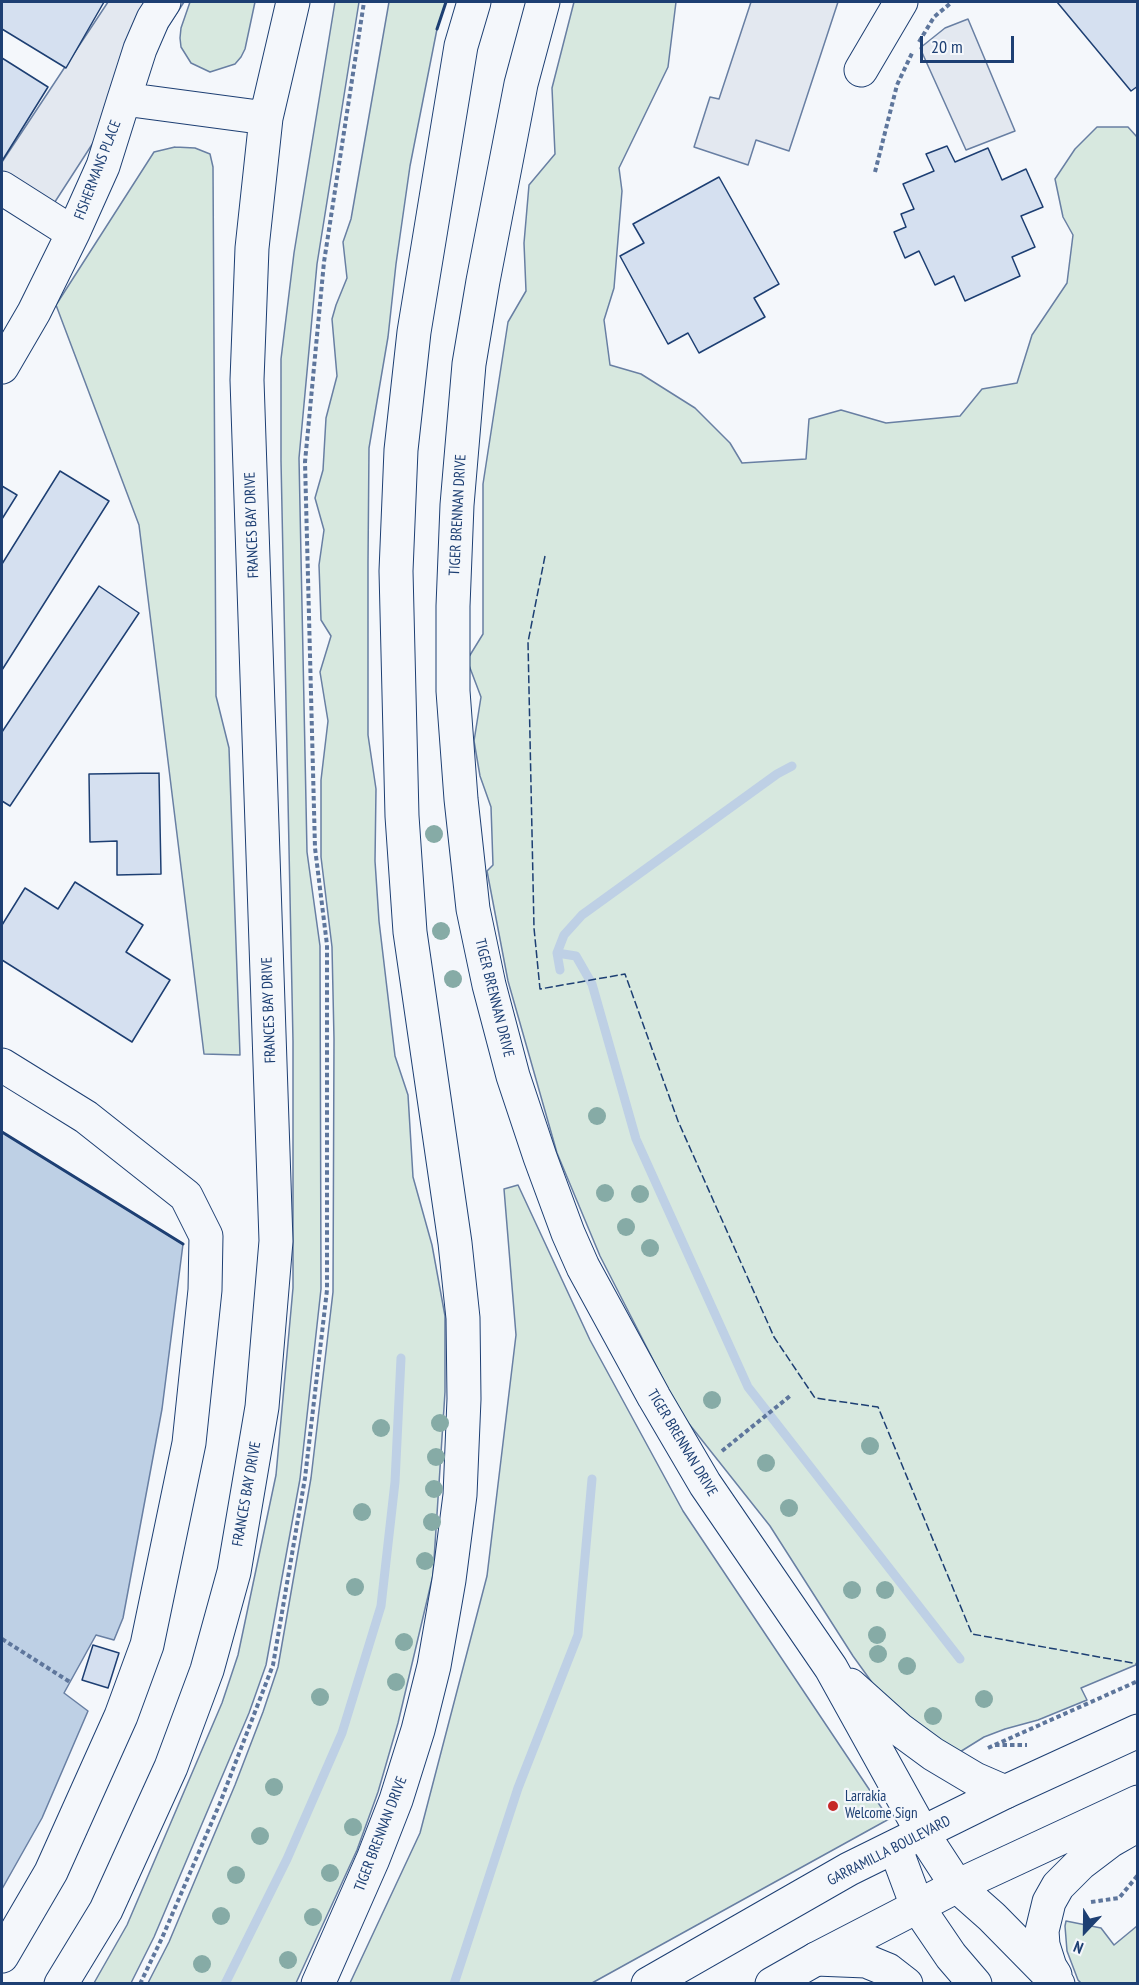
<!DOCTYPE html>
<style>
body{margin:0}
#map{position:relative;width:1139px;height:1985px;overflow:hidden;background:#f4f7fb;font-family:"PT Sans Narrow",sans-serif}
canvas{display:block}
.frame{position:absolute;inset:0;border:3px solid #1d3f73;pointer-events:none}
.north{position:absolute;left:1055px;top:1901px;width:60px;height:60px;-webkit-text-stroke:4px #f4f7fb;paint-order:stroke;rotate:202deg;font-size:16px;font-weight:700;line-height:24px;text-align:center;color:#1d3f73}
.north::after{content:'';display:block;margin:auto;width:21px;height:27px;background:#1d3f73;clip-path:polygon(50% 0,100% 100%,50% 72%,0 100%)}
.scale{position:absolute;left:920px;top:36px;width:94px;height:27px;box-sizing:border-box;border:3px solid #1d3f73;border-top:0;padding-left:8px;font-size:18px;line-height:21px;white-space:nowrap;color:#1d3f73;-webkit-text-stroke:4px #f4f7fb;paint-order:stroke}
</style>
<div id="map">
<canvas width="1139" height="1985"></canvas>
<div class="frame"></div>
<div class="north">N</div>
<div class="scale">20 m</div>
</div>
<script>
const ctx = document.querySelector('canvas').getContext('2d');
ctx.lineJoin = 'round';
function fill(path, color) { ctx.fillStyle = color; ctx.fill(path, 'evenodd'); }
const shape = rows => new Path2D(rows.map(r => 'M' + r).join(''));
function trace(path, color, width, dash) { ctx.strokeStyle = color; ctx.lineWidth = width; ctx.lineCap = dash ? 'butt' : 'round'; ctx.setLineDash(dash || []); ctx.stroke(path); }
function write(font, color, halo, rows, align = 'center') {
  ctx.font = font + ' "PT Sans Narrow",sans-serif'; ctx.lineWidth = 4.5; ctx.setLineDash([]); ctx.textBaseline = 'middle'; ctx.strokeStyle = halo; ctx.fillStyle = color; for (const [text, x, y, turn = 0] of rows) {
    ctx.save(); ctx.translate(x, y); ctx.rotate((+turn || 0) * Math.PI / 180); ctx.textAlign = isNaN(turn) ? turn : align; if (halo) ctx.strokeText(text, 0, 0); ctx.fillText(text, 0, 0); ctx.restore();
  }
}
const green = shape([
 [190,2,255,2,245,49,241,57,235,64,210,72,191,63,181,47,180,38,181,28,190,2],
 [335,2,359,2,317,264,299,458,307,852,320,946,321,1289,300,1479,266,1665,249,1713,154,1937,131,1983,94,1983,127,1925,222,1703,238,1655,276,1475,293,1288,293,1041,281,461,281,359,294,253,335,2],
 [389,2,446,2,437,29,410,166,396,264,388,337,369,448,368,562,368,735,376,789,375,861,379,921,395,1056,408,1095,413,1177,432,1245,445,1316,445,1392,433,1575,398,1723,378,1792,357,1850,296,1983,148,1983,169,1942,235,1785,263,1712,278,1667,311,1478,333,1292,334,1039,332,947,321,857,321,780,328,721,320,672,331,636,321,620,319,565,324,530,315,498,323,470,326,418,337,376,332,319,336,305,347,278,343,242,351,219,389,2],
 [574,2,676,2,668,67,619,168,622,191,614,288,604,320,610,365,641,374,695,408,730,443,742,463,806,459,809,419,841,410,886,423,960,416,982,389,1017,383,1032,335,1067,283,1073,235,1063,217,1055,179,1075,149,1097,127,1128,127,1137,137,1138,1664,1081,1688,1087,1700,1038,1720,1005,1729,984,1737,955,1755,913,1724,876,1688,853,1656,770,1526,686,1420,667,1387,600,1256,557,1153,508,981,487,871,493,865,491,807,480,776,474,741,481,697,467,660,483,634,483,484,508,322,526,291,524,243,529,185,555,154,552,88,574,2],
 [175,147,195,148,210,154,213,167,216,696,229,748,240,1055,204,1054,139,525,56,305,154,152,175,147],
 [518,1185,590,1340,683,1511,889,1819,592,1983,350,1983,420,1833,487,1576,516,1335,504,1189,518,1185],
 [1066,1921,1101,1928,1114,1945,1137,1926,1137,1983,1081,1983,1078,1980,1067,1951,1065,1926,1066,1921]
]);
fill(green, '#d7e8df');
trace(green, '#687fa3', 1.5);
const parking = shape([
 [108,2,184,2,51,208,2,178,2,162,108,2],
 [751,2,838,2,789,151,756,140,748,165,694,147,710,97,719,99,751,2],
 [968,19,1015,131,966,150,920,48,945,28,968,19]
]);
fill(parking, '#e3e8f0');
trace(parking, '#687fa3', 1.5);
const water = shape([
 [2,1132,183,1244,162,1409,123,1618,114,1640,96,1635,64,1693,88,1711,42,1818,2,1889,2,1132]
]);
fill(water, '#bed0e5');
trace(water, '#687fa3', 1.5);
trace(shape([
 [557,953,576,956,592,984,636,1139,748,1387,960,1659],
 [560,970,557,953,564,935,582,915,777,774,792,766],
 [225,1984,287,1859,342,1733,381,1606,395,1482,401,1358],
 [454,1984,518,1788,578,1635,592,1479]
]), '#bed0e5', 9);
const building = shape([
 [2,2,104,2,66,68,2,29,2,2],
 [1057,2,1138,2,1138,86,1131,91,1057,2],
 [2,58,48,87,2,161,2,58],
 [947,146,955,162,988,148,1002,180,1026,169,1043,207,1021,216,1035,247,1012,257,1020,276,965,301,954,276,935,285,919,251,905,258,894,232,906,227,901,214,914,209,903,184,934,171,926,154,947,146],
 [719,177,779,284,754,298,765,317,699,353,688,333,668,344,620,256,644,243,633,224,719,177],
 [60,471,109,501,2,670,2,564,60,471],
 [2,486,17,495,2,519,2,486],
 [99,586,139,613,10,806,2,801,2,732,99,586],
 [159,773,161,874,117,875,117,841,90,842,89,774,159,773],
 [75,882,143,925,126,952,170,980,132,1042,2,960,2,925,25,888,58,909,75,882],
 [93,1645,119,1653,108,1688,82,1680,93,1645]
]);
fill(building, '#d5e0f0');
trace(building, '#1d3f73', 1.5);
const minor = shape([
 [861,70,901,2],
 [124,99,140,49,153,19,164,2],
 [2,188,73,233],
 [2,367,34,312,73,233,103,166,124,99,266,118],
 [2,1065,86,1117,186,1196,206,1236,205,1290,189,1443,147,1645,121,1716,51,1872,2,1956],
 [895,1847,917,1906,951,1956,975,1984],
 [816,1959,866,1961,888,1970,906,1984],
 [1055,1975,1050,1967,1043,1945,1042,1931,1049,1902,1058,1886,1081,1863,1110,1841,1138,1825],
 [61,1984,106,1910,171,1767,207,1670,234,1572,262,1407,276,1241,247,380,252,248,266,118,293,2],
 [648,1984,849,1869,1005,1792,1138,1731],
 [1058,1984,992,1917,957,1886,1138,1802]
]);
const major = shape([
 [543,2,521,84,483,281,469,364,457,505,453,606,453,691,461,799,473,909,489,985,513,1076,540,1157,568,1233,583,1267,654,1397,705,1484,831,1668,923,1834,957,1886,816,1959,772,1984],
 [850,1685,899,1729,933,1754,975,1779,1005,1792],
 [318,1984,373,1859,396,1800,418,1730,434,1666,449,1580,460,1495,464,1399,463,1318,455,1243,410,932,402,816,396,571,401,450,414,332,461,46,474,2]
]);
trace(minor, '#1d3f73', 35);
trace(major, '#1d3f73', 35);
trace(shape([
 [919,42,934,17,952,2],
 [875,172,897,85,913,51],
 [722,1451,790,1396],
 [2,1639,70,1682],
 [995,1745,1027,1745],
 [988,1748,1138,1681],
 [1091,1902,1119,1898,1138,1875],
 [140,1984,162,1938,220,1803,273,1665,305,1478,327,1290,327,945,315,848,305,462,324,262,364,2]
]), '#5e769c', 4, [4.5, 3]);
trace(minor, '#f4f7fb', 33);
trace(major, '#f4f7fb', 33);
trace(shape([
 [545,556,528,642,534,928,540,989,625,974,678,1121,774,1337,815,1398,878,1407,972,1634,1138,1664]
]), '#1d3f73', 1.5, [8, 3]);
trace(shape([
 [437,29,446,2],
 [2,1132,183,1244]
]), '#1d3f73', 3);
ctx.fillStyle = '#86aba6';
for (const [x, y] of [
 [434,834],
 [441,931],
 [453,979],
 [597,1116],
 [605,1193],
 [640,1194],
 [626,1227],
 [650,1248],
 [712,1400],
 [440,1423],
 [381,1428],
 [870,1446],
 [436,1457],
 [766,1463],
 [434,1489],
 [789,1508],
 [362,1512],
 [432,1522],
 [425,1561],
 [355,1587],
 [852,1590],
 [885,1590],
 [877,1635],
 [404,1642],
 [878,1654],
 [907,1666],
 [396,1682],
 [320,1697],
 [984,1699],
 [933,1716],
 [274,1787],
 [353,1827],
 [260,1836],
 [330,1873],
 [236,1875],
 [221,1916],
 [313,1917],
 [288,1960],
 [202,1964]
]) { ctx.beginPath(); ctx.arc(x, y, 9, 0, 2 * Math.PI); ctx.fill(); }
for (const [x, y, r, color] of [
 [833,1806,6,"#c62828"]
]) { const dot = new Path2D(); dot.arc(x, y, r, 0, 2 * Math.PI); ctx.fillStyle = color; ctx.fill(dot); trace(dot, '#f4f7fb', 2); }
write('15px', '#1d3f73', '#f4f7fb', [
 ["FISHERMANS PLACE",98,170,-69],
 ["TIGER BRENNAN DRIVE",458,515,-87],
 ["FRANCES BAY DRIVE",252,525,-92],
 ["TIGER BRENNAN DRIVE",494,998,76],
 ["FRANCES BAY DRIVE",269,1010,-92],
 ["TIGER BRENNAN DRIVE",682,1443,59],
 ["FRANCES BAY DRIVE",247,1494,-80],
 ["TIGER BRENNAN DRIVE",381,1834,-69],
 ["GARRAMILLA BOULEVARD",889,1851,-27]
]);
write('15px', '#1d3f73', '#f4f7fb', [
 ["Larrakia",845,1797],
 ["Welcome Sign",845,1814]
], 'left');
</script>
